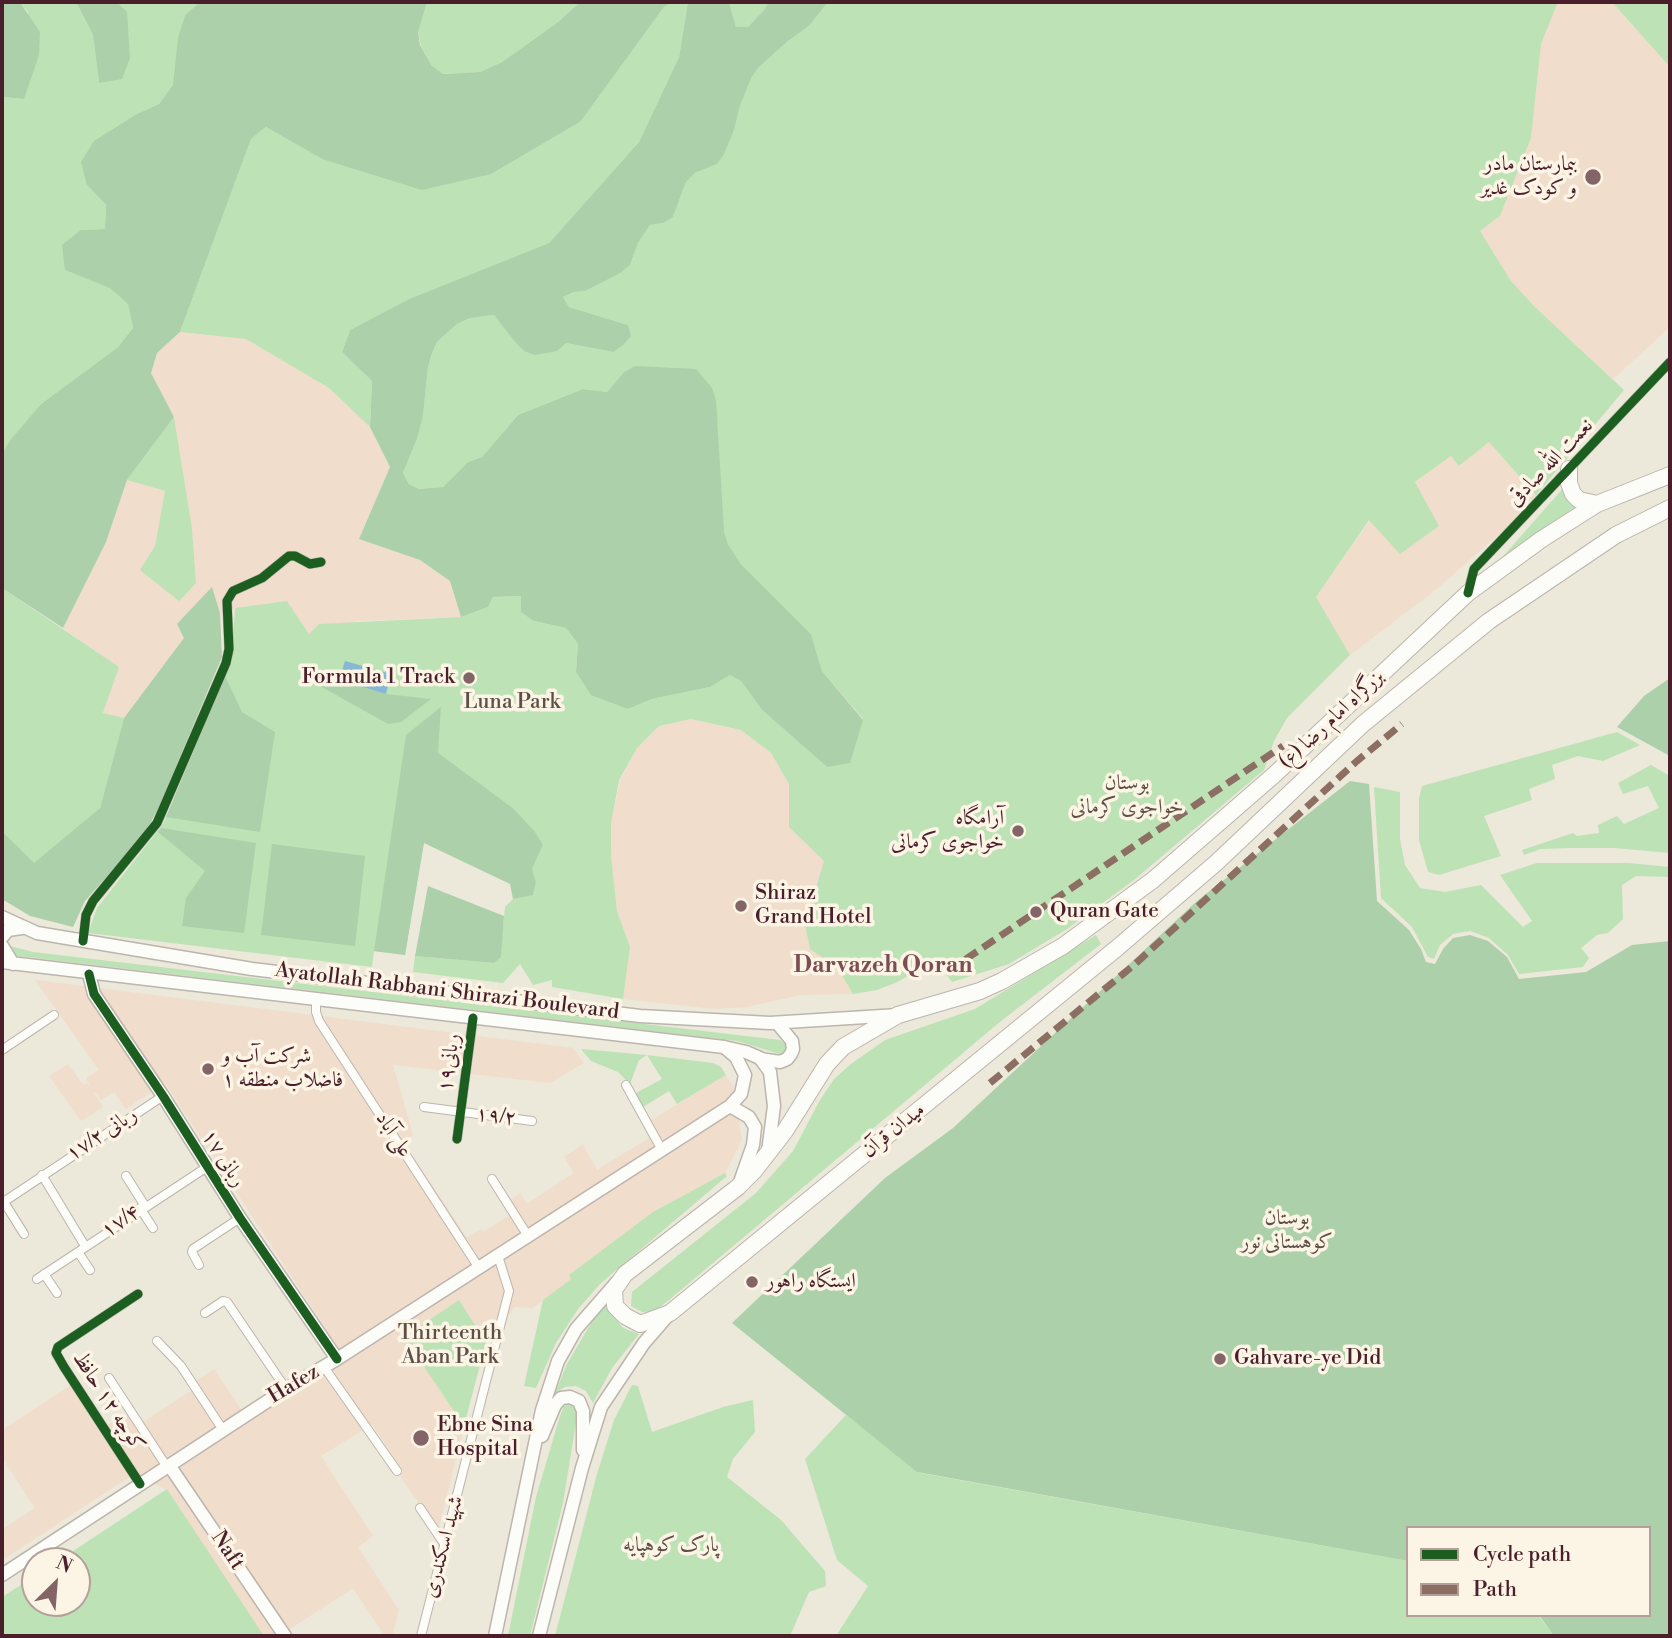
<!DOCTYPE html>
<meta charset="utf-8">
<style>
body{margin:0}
#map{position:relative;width:1672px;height:1638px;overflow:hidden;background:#ece8da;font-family:"Libre Bodoni",serif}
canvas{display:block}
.frame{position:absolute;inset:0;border:4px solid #4a1f2b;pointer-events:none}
.legend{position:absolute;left:1406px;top:1526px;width:245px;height:91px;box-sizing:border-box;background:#fcf5e5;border:2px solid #b59f9b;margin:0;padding:9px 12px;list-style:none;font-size:21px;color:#4a1f2b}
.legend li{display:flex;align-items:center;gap:14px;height:35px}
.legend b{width:35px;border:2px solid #b59f9b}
.north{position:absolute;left:21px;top:1547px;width:70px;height:70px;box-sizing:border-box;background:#fcf5e5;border:2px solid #b59f9b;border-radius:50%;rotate:25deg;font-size:19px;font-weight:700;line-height:28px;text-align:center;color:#4a1f2b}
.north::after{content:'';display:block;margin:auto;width:24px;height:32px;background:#836568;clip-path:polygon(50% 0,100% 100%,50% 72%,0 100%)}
</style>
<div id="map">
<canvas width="1672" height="1638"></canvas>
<div class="frame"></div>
<ul class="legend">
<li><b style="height:9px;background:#1b5e20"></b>Cycle path</li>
<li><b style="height:9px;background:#8d6e63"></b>Path</li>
</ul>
<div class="north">N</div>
</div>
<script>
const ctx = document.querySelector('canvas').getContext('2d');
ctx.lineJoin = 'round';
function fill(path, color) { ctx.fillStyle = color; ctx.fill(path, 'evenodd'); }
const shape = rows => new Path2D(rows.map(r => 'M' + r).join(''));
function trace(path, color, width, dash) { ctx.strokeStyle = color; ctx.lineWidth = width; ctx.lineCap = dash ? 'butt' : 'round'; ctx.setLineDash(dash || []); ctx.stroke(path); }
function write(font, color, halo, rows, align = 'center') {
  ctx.font = font + ' "Libre Bodoni",Amiri,serif'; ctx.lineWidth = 7; ctx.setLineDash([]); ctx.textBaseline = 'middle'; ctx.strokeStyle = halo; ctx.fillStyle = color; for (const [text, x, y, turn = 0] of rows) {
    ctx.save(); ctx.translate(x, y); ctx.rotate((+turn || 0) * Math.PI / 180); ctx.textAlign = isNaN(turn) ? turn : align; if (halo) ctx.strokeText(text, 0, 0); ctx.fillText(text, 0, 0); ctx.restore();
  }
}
fill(shape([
 [1558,2,1612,2,1670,67,1670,327,1613,379,1534,306,1511,281,1480,231,1500,216,1531,138,1541,44],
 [180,332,246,339,329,388,370,427,390,467,359,539,420,560,450,581,461,617,358,621,309,634,287,601,235,608,220,613,212,588,185,638,124,718,103,714,118,667,63,628,106,542,127,480,165,491,155,546,196,583,192,528,174,417,151,373,157,353],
 [1489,442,1536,495,1505,529,1433,592,1350,655,1316,597,1370,520,1439,526,1415,483,1452,455,1459,466],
 [691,719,741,730,771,753,789,784,789,827,824,861,808,914,804,920,810,948,837,967,853,994,800,995,747,1007,716,1009,623,999,630,947,617,911,611,855,611,824,620,780,637,748,659,726],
 [35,980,573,1048,584,1063,550,1083,393,1065,413,1135,403,1141,467,1238,481,1229,483,1232,510,1215,509,1201,520,1193,527,1204,574,1173,564,1157,583,1144,597,1170,649,1138,650,1121,726,1075,733,1086,742,1140,725,1173,653,1212,569,1275,571,1279,533,1308,515,1307,486,1342,459,1300,404,1337,464,1426,438,1531,399,1474,403,1471,372,1424,321,1456,373,1536,358,1547,399,1610,392,1636,385,1636,353,1588,279,1636,264,1636,167,1489,131,1476,2,1560,2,1534,5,1532,3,1529,35,1508,2,1457,2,1430,71,1385,101,1430,125,1414,145,1421,197,1387,194,1382,214,1369,247,1418,343,1355,165,1083,126,1109,114,1092,101,1100,95,1092,94,1093,103,1107,81,1121,49,1076,68,1064,83,1085,87,1083,91,1088,86,1078,99,1070]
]), '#f0ddcb');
fill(shape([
 [20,2,76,2,93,35,99,83,127,13,117,2,200,2,185,15,178,37,174,85,159,104,137,114,87,185,106,205,105,229,81,230,65,270,110,287,128,303,133,328,118,347,41,404,10,440,2,454,2,97,24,99,28,12],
 [427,2,580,2,558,22,502,62,480,72,442,74,432,66,421,46,418,33],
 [673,2,688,2,679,57,639,142,549,243,409,299,350,330,342,352,372,381,370,427,329,388,246,339,180,332,251,139,266,127,322,159,581,121,664,7],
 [729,2,768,2,765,9,748,27,736,27],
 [828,2,1558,2,1541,44,1531,138,1500,216,1480,231,1511,281,1534,306,1624,390,1536,495,1489,442,1459,466,1451,456,1415,482,1439,526,1400,554,1369,520,1316,597,1350,655,1287,718,1274,741,1264,770,1134,880,1067,929,1009,964,952,982,936,961,895,983,877,990,853,994,837,967,810,949,804,920,808,914,824,861,789,827,789,784,771,753,741,730,691,719,659,726,637,748,619,780,611,824,611,855,617,911,630,947,623,999,552,987,552,980,533,985,520,964,503,983,413,972,415,956,494,963,500,957,505,907,513,899,533,894,536,882,532,869,543,845,513,808,438,754,405,955,374,951,372,967,88,933,97,908,163,824,231,661,235,608,287,601,309,634,319,624,461,617,488,607,493,597,521,596,534,621,566,628,578,644,576,672,628,709,652,699,710,687,730,675,741,681,762,710,827,767,863,719,822,671,811,634,741,564,728,544,724,531,623,373,607,392,583,389,518,415,482,457,468,462,443,487,419,489,409,484,403,473,417,439,423,415,428,367,432,355,437,342,457,324,470,318,494,315,524,351,566,343,613,352,628,325,569,307,563,297,574,292,585,291,630,265,638,243,650,225,662,223,673,217,686,182,695,173,717,164,734,130,740,106,750,78,758,68,788,41,809,26],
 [1612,2,1670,2,1670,67],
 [174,417,192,528,196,583,179,601,140,570,155,546,165,491,127,480],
 [1565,486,1578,505,1499,561],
 [2,588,119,667,103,713,124,718,100,808,34,864,2,831],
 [1617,732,1640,745,1603,761,1578,756,1552,765,1555,779,1529,789,1532,800,1484,816,1501,856,1439,875,1428,872,1419,840,1419,798,1422,786],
 [1651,765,1670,776,1670,853,1614,848,1571,848,1541,849,1524,855,1522,850,1573,833,1577,836,1599,833,1598,825,1617,816,1624,824,1659,808,1648,786,1623,794,1618,783],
 [1374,787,1400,792,1400,839,1405,865,1420,888,1445,892,1481,885,1523,927,1532,921,1500,875,1537,863,1629,863,1670,867,1670,877,1636,876,1622,885,1623,919,1608,933,1597,935,1581,948,1589,958,1583,967,1519,974,1508,955,1489,938,1470,931,1453,934,1440,945,1434,959,1428,957,1412,927,1381,898],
 [1096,935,1101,944,1001,1021,669,1300,655,1311,642,1312,631,1306,632,1292,756,1193,793,1151,820,1100,834,1079,851,1064,885,1040,975,1009],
 [2,944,33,952,780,1040,787,1045,784,1053,780,1054,737,1041,18,956,2,953],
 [581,1049,647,1055,713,1063,721,1067,726,1075,677,1104,669,1091,643,1107,636,1093,662,1079,647,1055,639,1060,630,1084,618,1072,591,1061],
 [725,1173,727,1176,600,1284,578,1309,556,1343,536,1388,524,1386,543,1300,571,1279,569,1275,653,1212],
 [459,1300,486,1342,464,1426,404,1337],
 [608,1304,614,1317,623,1328,639,1334,612,1368,593,1403,586,1391,576,1386,565,1387,555,1393,567,1364,594,1318],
 [632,1385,638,1386,652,1432,723,1407,753,1400,755,1432,733,1459,727,1477,781,1520,825,1571,826,1586,809,1592,790,1636,555,1636,597,1474,614,1420],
 [571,1404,578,1410,563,1503,530,1636,508,1636,536,1497,560,1416,564,1406],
 [846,1415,920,1473,1408,1561,1408,1615,1538,1615,1554,1636,836,1636,868,1586,837,1560,805,1459],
 [167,1489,264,1636,2,1636,2,1597,35,1576,35,1603,77,1603,77,1561,58,1561]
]), '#bde2b6');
fill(shape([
 [2,2,20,2,40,32,39,55,24,99,2,97],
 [76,2,117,2,127,12,130,58,122,79,99,83,93,35],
 [200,2,427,2,418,33,420,45,432,66,443,74,480,72,502,62,558,22,580,2,673,2,664,7,581,121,491,174,422,190,322,159,266,127,251,139,180,332,157,353,151,373,174,417,127,480,106,542,63,628,2,588,2,454,10,440,41,404,118,347,133,328,128,304,110,288,65,270,62,245,81,230,105,229,106,205,87,185,81,162,94,141,137,114,159,104,173,85,178,37,185,15],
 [688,2,729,2,736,27,748,27,765,9,768,2,828,2,809,26,788,41,758,68,751,78,740,106,734,130,724,154,717,164,695,173,686,182,673,217,663,223,650,225,638,243,630,265,620,273,585,291,574,292,563,297,569,307,628,325,631,336,623,345,613,352,566,343,557,351,535,355,524,351,516,343,494,315,470,318,457,324,437,342,432,354,428,367,423,416,417,439,403,473,409,484,419,489,443,487,468,462,482,457,518,415,583,389,607,392,623,373,635,366,696,369,712,388,716,400,724,531,728,544,741,564,811,634,822,671,863,720,850,763,827,767,762,710,741,681,730,675,710,687,652,699,628,709,591,695,576,672,578,644,566,628,534,621,521,612,521,596,493,597,488,607,461,617,450,581,420,560,359,539,390,467,370,427,372,381,342,352,350,330,409,299,549,243,639,142,679,57],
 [212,587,220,613,222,657,159,807,145,833,85,901,73,927,30,916,2,899,2,831,34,863,100,808,124,718,184,638,177,624],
 [305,671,327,682,339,680,386,694,431,699,401,722,388,724,302,676],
 [225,676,242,712,275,732,260,832,166,817],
 [1670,678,1670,756,1617,727,1644,696],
 [441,707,438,753,513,808,535,832,543,845,532,869,536,882,533,895,513,899,510,884,424,843,405,955,374,951,406,735],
 [1350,781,1369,784,1377,901,1409,930,1421,949,1426,962,1435,964,1443,949,1453,938,1470,935,1488,941,1507,957,1519,979,1586,972,1632,945,1670,941,1670,1636,1554,1636,1539,1615,1649,1615,1649,1528,1408,1528,1408,1561,917,1472,732,1323,885,1178,953,1128,1197,901],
 [161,828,256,843,244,933,182,926,186,898,205,871,158,832],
 [272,844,365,856,355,946,261,935],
 [428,886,504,916,501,957,494,963,415,956]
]), '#acd0a9');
fill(shape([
 [345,661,391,674,386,694,339,680]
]), '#86b8d4');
const street = shape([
 [1469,588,1474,569,1670,362],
 [83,941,86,915,93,901,157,823,226,663,229,649,227,601,233,591,262,578,289,556,295,556,310,564,321,562],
 [316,998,316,1012,319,1021,479,1268],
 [2,1050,54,1015],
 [626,1085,662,1150],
 [424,1107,532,1121],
 [457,1139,473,1018],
 [42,1175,85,1246],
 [126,1176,145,1206],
 [492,1179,528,1236],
 [4,1202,24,1234],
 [2,1203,163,1096],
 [140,1208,153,1228],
 [78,1252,90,1270],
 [199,1265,192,1252,193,1249,240,1218],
 [44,1274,57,1293],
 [37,1279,207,1167],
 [138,1294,58,1347,56,1353,64,1367,140,1484],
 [205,1313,223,1301,227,1302,286,1389],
 [157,1341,181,1366,223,1430],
 [324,1367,397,1471],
 [109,1378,167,1467],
 [420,1508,445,1545],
 [421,1636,509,1291,498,1256]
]);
const secondary = shape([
 [89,974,94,994,163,1096,240,1218,337,1359],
 [730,1106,749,1117,755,1127,753,1145,740,1182],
 [169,1465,285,1636],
 [2,1575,286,1389,337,1359,730,1106,741,1094,745,1075,736,1057,724,1047]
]);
const primary = shape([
 [2,917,37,933,252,969,640,1016,770,1023,898,1015],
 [2,937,8,930,22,928],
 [2,946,13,964],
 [2,962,724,1047,746,1052,760,1058,770,1072,774,1106,768,1152],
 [760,1059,780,1062,787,1059,791,1054,793,1049,792,1041,777,1023],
 [542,1436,555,1405,561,1398,570,1397,579,1401,583,1411,583,1450],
 [495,1636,542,1410,558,1361,576,1329,617,1282],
 [539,1636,582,1468,601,1407,644,1343,669,1314]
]);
const highway = shape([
 [1569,469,1569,483,1573,494,1579,500,1597,504],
 [1670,475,1597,504,1542,539,1468,593,1274,775,1153,880,1063,946,1002,981,980,991,898,1015,843,1047,827,1064,785,1131,754,1171,738,1187,625,1274,614,1290,615,1306,625,1316,640,1324,670,1313,1117,948,1216,863,1363,724,1489,621,1616,535,1670,508]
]);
trace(street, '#bcb5ad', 10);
trace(secondary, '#bcb5ad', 15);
trace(primary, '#bcb5ad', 15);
trace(highway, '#bcb5ad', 18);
trace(street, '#fcfcf9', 8);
trace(secondary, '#fcfcf9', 12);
trace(primary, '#fcfcf9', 12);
trace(highway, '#fcfcf9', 16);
trace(shape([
 [948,971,1283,746],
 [990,1083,1134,965,1357,761,1402,724]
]), '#8d6e63', 7, [14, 7]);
trace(shape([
 [1468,593,1474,569,1670,362],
 [83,941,86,915,93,901,157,823,226,663,229,649,227,601,233,591,262,578,289,556,295,556,310,564,321,562],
 [89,974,94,994,163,1096,240,1218,337,1359],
 [457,1139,473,1018],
 [138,1294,58,1347,56,1353,64,1367,140,1484]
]), '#1b5e20', 9);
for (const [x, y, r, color] of [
 [1593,177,9,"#836568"],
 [469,678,7,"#836568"],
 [1018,831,7,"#836568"],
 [741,906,7,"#836568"],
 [1036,912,7,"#836568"],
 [208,1069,7,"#836568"],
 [752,1282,7,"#836568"],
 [1220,1359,7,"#836568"],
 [421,1438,9,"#836568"]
]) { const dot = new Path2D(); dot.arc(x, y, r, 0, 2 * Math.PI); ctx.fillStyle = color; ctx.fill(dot); trace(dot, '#fcf5e5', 2.5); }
write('21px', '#4a1f2b', '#fcf5e5', [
 ["ببمارستان مادر",1577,165,"right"],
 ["و کودک غدیر",1577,189,"right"],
 ["Formula 1 Track",455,678,"right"],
 ["آرامگاه",1004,819,"right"],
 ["خواجوی کرمانی",1004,843,"right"],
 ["Shiraz",755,894],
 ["Grand Hotel",755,918],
 ["Quran Gate",1050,912],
 ["شرکت آب و",222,1057],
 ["فاضلاب منطقه ۱",222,1081],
 ["ایستگاه راهور",766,1282],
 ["Gahvare-ye Did",1234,1359],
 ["Ebne Sina",437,1426],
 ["Hospital",437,1450]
], 'left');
write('21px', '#4a1f2b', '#fcf5e5', [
 ["نعمت الله صادقی",1551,463,-46],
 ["بزرگراه امام رضا (ع)",1332,720,-43],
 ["Ayatollah Rabbani Shirazi Boulevard",447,992,7],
 ["ربانی۱۹",450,1063,-82],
 ["۱۹/۲",496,1117,7],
 ["میدان قرآن",894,1131,-39],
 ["ربانی ۱۷/۲",102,1135,-33],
 ["علی آباد",393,1135,57],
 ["ربانی ۱۷",223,1159,58],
 ["۱۷/۴",121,1222,-34],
 ["Hafez",294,1385,-31],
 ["کوچه ۱۲ حافظ",108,1402,57],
 ["شهید اسکندری",444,1547,-75],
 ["Naft",227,1551,56]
]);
write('21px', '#5d4f46', '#fcf5e5', [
 ["Luna Park",512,703],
 ["بوستان",1127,784],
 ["خواجوی کرمانی",1127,808],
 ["بوستان",1287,1219],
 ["کوهستانی نور",1287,1243],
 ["Thirteenth",450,1334],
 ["Aban Park",450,1358],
 ["پارک کوهپایه",671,1546]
]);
write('bold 23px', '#7d4d53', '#fcf5e5', [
 ["Darvazeh Qoran",883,966]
]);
</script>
